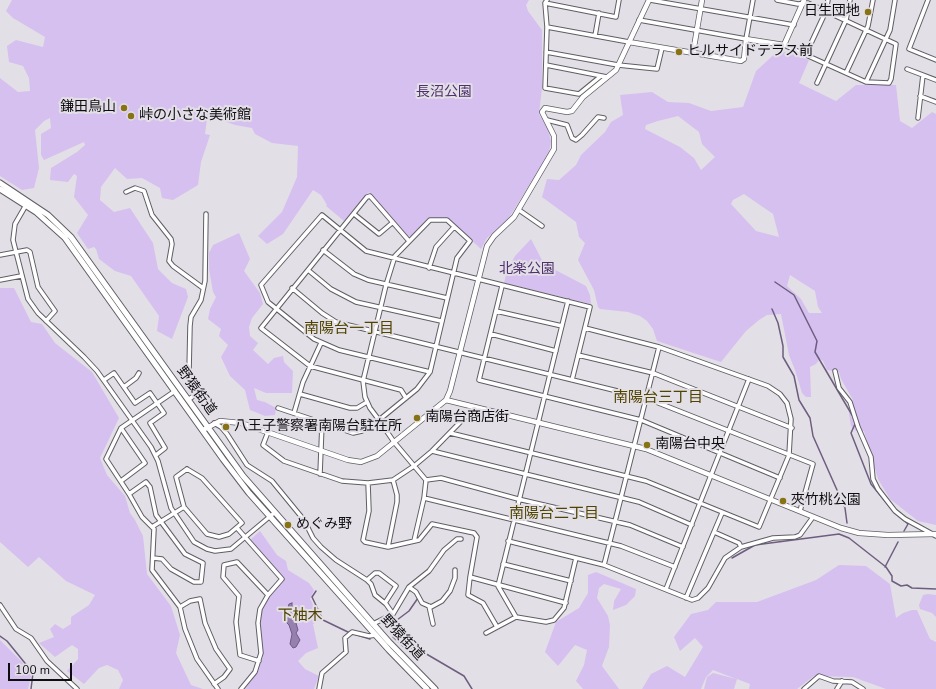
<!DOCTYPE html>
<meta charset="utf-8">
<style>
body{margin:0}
#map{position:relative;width:936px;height:689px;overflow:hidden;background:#e3dfe7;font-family:"Nunito Sans",sans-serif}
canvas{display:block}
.scale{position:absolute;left:8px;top:663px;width:64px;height:18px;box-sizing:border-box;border:2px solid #0e0d10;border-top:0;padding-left:5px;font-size:12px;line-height:14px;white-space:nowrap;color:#0e0d10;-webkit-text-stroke:3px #e3dfe7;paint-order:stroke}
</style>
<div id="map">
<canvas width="936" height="689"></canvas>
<div class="scale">100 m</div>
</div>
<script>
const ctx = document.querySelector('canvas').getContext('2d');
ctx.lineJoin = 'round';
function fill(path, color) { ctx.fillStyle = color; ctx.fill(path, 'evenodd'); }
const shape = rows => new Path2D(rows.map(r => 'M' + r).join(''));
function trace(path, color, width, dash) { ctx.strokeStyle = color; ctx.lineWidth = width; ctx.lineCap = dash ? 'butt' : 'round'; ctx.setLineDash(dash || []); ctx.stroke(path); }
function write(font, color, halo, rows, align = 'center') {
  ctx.font = font + ' "Nunito Sans","Noto Sans JP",sans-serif'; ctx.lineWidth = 4; ctx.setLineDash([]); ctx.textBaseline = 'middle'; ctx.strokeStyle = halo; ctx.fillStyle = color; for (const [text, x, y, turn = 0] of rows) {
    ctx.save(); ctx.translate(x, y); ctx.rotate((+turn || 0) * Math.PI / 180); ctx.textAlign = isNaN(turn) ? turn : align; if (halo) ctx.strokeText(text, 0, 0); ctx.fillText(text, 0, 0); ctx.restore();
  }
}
fill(shape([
 [12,0,529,0,526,5,528,11,542,30,542,88,539,114,548,129,551,141,549,153,507,221,487,238,481,249,447,218,428,218,411,236,408,236,391,219,369,192,344,221,326,206,327,205,321,195,313,190,283,234,267,244,258,236,282,212,297,177,298,146,272,143,255,134,252,128,235,125,221,120,207,119,205,134,210,135,201,162,198,185,173,200,162,198,160,188,142,178,127,179,115,168,101,187,100,200,114,212,130,208,153,243,158,269,172,283,186,289,188,297,172,339,157,331,159,316,131,276,115,271,99,259,96,249,94,247,88,249,77,233,88,215,74,197,77,176,74,174,68,182,50,180,51,168,77,152,85,145,84,142,44,160,41,155,41,134,51,128,50,118,44,121,35,130,39,168,34,188,22,190,0,176,0,78,18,92,30,91,29,78,23,66,9,62,7,46,16,40,43,47,45,37,13,18,6,11],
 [779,50,809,60,799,83,836,101,856,85,896,85,900,121,912,128,932,112,936,114,936,525,918,521,890,499,878,479,864,431,856,431,851,426,849,414,853,400,841,379,839,372,827,370,823,361,820,359,816,364,810,367,811,397,806,397,802,393,795,370,789,355,781,314,767,315,759,320,746,331,721,362,657,341,653,329,647,321,640,316,628,312,600,309,598,307,594,290,578,260,585,243,579,237,576,222,542,197,547,179,559,180,576,165,581,155,605,132,611,122,623,115,620,95,652,92,668,102,689,103,711,111,743,107,756,71],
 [678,116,699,132,702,144,715,157,701,170,694,158,680,147,645,129,646,125,658,121],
 [744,194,773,214,779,237,756,231,731,204,733,200],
 [790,275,815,291,818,307,822,313,809,313,801,299,787,286],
 [239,233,250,259,244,271,260,293,263,304,252,318,249,327,250,336,258,343,253,350,268,364,274,358,283,356,284,362,293,371,292,393,266,393,254,388,257,400,265,402,276,408,275,415,265,416,250,410,245,390,230,376,221,357,228,345,219,336,221,329,208,319,210,309,216,297,213,292,209,269,209,253,213,245],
 [531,239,544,264,586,286,590,295,591,304,504,283,507,271,515,256],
 [0,288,14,288,31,322,42,324,55,343,92,372,119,418,100,458,107,475,125,496,130,513,135,520,143,536,147,574,171,606,180,635,176,653,191,685,203,689,119,689,123,680,118,670,107,665,99,668,84,684,67,671,78,659,78,649,72,645,55,657,39,643,54,637,50,629,55,624,63,629,71,624,71,617,89,605,95,595,66,581,39,557,28,567,0,542],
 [260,531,277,555,286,561,288,570,309,583,314,590,310,599,312,602,318,621,313,624,318,648,306,653,298,661,305,669,319,676,314,689,245,689,256,674,263,657,260,622,261,611,271,594,285,579,250,540],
 [839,565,866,566,890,584,896,618,903,613,912,610,917,610,930,639,936,642,936,689,886,689,853,677,814,676,797,689,749,689,750,684,737,679,734,689,704,689,707,677,713,673,736,679,713,670,706,677,701,689,642,689,651,674,667,666,685,677,703,647,695,638,680,651,674,637,691,614,708,610,716,602,757,602,816,580],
 [596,572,636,589,635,596,626,605,613,610,614,601,621,589,604,584,599,588,597,598,608,616,610,625,609,647,602,666,619,689,583,689,576,681,584,665,587,650,575,645,558,666,545,652,556,622,579,608,588,593,588,575],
 [928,594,936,595,936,617,932,613,920,609,919,605,923,595],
 [0,640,22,662,31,676,28,689,0,689]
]), '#d6c0ef');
const water = shape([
 [292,603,292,614,294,616,298,630,296,633,300,640,296,647,293,648,290,644,292,634,289,625,285,621,283,612,287,611,289,604,292,603]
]);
fill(water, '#9680af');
trace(water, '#6d5e7f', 1);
trace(shape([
 [775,282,794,295,817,341,815,352,852,415],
 [772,309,778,323,783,346,783,357,794,376,799,400,810,418,813,436,845,508,847,523],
 [855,424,851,433,871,484,893,511],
 [899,516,908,524,904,531],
 [732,558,755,545,839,534,849,538,886,567,892,576,892,581,901,586,907,585,912,588,936,589],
 [885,567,898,542],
 [316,591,312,597,323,620,350,633],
 [418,598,409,611,397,620,393,629,393,637,404,647,423,652,464,676,472,689],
 [354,634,370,639],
 [0,636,7,641,33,673,31,689]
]), '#6d5e7f', 1.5);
const minor = shape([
 [547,0,545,3,547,27,545,88,579,94,601,76],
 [650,0,794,25],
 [777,0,798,4,808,3,896,44,891,79,889,83,866,82,784,45],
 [928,0,909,49,936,60],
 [545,3,616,17,619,0],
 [639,20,746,39,753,0],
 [547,27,629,42],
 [595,36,599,13],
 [546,52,618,65,657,69,662,48],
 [806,54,826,11,828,0],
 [546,65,607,77],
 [907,69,936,80],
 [846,73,868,26,873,0],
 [866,82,890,30,895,0],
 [817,83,846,20,850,0],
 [920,96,936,102],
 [918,118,923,75],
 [547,120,567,125,572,138,576,140,582,135,598,117,604,118],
 [126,192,135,188,144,191,152,215,171,239,172,244,169,261,173,266,203,288],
 [26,205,15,224,13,240,28,299,38,313,84,357,97,371,151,447,158,461,171,508,194,542,207,549,215,551,231,549,274,513],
 [519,210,542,226],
 [354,214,379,234,392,223],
 [323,250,354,274,368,280,447,298],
 [0,255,27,250,30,252,38,287,55,311,46,321],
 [429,268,436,247,454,227],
 [308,270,331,289,356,302,441,321],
 [0,280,21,276],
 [502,286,479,380,641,420,780,478],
 [292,288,322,313,336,322,646,398,813,464,800,511],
 [568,301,498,586,516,617,546,622,554,620,564,608,576,558],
 [496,311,562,326],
 [491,334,556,351],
 [578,355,653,373,792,428],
 [835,371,839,388,850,402,858,427,871,457,873,479,878,489,895,511,905,519,936,536],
 [430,372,339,350,314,339,268,302,261,285,322,215,366,251,590,307,572,380],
 [104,380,114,373,135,403,150,393,164,413,150,423,165,448,156,455],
 [124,387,136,378,139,373],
 [175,391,121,428,106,459,129,494,142,517,154,529,152,570,180,607,185,629,197,659,218,689],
 [300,394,350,408,357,408,367,402],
 [406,398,401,390,310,366,261,328,367,197,370,196,409,241],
 [188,400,196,394,196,391,189,372,190,326,191,317,201,300,205,281,206,214],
 [278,408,353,433,362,431,379,420,417,389,430,372,457,258,470,241,447,220,430,220,395,256,386,285,363,381,365,397,370,408,379,420,394,442,426,480,424,498,414,541],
 [294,413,303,382,321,343],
 [214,423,221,427,227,434,247,465,272,481,304,520,313,538,321,547,336,560,367,580,371,584,375,595,386,604,393,614],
 [268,432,263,445,284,461,342,481,368,483,393,480,414,466,432,451,475,407],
 [450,433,646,481,759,527,789,455,791,419,787,403,780,394,768,386,659,347,585,328],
 [432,451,639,502,692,525],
 [187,469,202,478,242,523,229,534,219,537,207,534,184,507,176,477,187,469],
 [320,474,322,424],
 [426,480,441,478,518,499,630,525,683,547],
 [121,481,145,463,121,428],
 [368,483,369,511,363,540,365,542,388,547,419,540,432,524,474,533,477,537,470,577,566,603],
 [129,494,146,482,150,487,156,515,185,554,203,563,201,582,194,582,171,569,162,559,153,558],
 [424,498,621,546,675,567],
 [152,527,184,507],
 [237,528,282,579,268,595,260,609,258,623,261,653,255,672,241,689],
 [714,532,739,543,741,547],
 [508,541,604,565,692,600,698,598,708,588,725,558,741,547,773,538,795,537,800,535,813,517],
 [388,547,397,502,397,495,393,480],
 [503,564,571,581],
 [604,565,659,347],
 [470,577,468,595,483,603,497,627],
 [367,580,375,573,379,573,396,586,385,603],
 [409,587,416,592,422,603,431,607,442,601,450,591,455,578,455,570],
 [666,589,749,379],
 [686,598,722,513],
 [0,605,16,629,31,638,47,661,77,689],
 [429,606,433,624],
 [180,607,190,601,200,599,205,623,216,649,230,669,224,677,214,684],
 [373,624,393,614,409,587,429,571,444,550,457,539,461,539],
 [486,633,516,617],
 [259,661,240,655,236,622,239,596,223,577,224,565,237,562,268,595],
 [319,689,322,673,346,652,345,638,352,632,369,636,376,635],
 [804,689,819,676,833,681,852,682,863,689],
 [837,689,842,681]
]);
const tertiary = shape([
 [629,42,741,61,744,59,746,39,784,45,804,0],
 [693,53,702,0],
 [446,400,646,449,841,528,859,533,888,535,936,534],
 [203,430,220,421,241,423,348,460,361,462,377,456,446,400,450,391,487,246,494,236,514,217,554,149,554,136,542,112,545,108,567,112,572,111,583,97,616,70,649,0]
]);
const secondary = shape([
 [0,183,48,215,71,237,243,476,389,642,435,689],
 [0,189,36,212,65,238,223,459,249,493,389,650,427,689]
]);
trace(minor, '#605e64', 5.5);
trace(tertiary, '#605e64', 6);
trace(secondary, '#605e64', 7);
trace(minor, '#fff', 3.5);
trace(tertiary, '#fff', 4.5);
trace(secondary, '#fff', 5);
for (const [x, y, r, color] of [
 [868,12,4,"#877314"],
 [679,52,4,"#877314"],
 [124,108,4,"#877314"],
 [131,116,4,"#877314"],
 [417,418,4,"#877314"],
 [226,427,4,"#877314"],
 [647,445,4,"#877314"],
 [783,501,4,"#877314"],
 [288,525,4,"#877314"]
]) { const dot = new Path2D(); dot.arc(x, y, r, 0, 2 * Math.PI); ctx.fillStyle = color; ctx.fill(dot); trace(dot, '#e3dfe7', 1.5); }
write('14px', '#0e0d10', '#e3dfe7', [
 ["日生団地",860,12,"right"],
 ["ヒルサイドテラス前",687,52],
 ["鎌田鳥山",116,108,"right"],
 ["峠の小さな美術館",139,116],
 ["南陽台商店街",425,418],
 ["八王子警察署南陽台駐在所",234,427],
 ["南陽台中央",655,445],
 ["夾竹桃公園",791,501],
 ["めぐみ野",296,525]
], 'left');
write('14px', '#4f306c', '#e3dfe7', [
 ["長沼公園",444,93],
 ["北楽公園",527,270]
]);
write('14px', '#0e0d10', '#e3dfe7', [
 ["野猿街道",196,391,54],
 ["野猿街道",402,638,47]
]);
write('15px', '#514300', '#e3dfe7', [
 ["南陽台一丁目",349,329],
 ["南陽台三丁目",658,398],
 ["南陽台二丁目",554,514],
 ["下柚木",300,616]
]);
</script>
